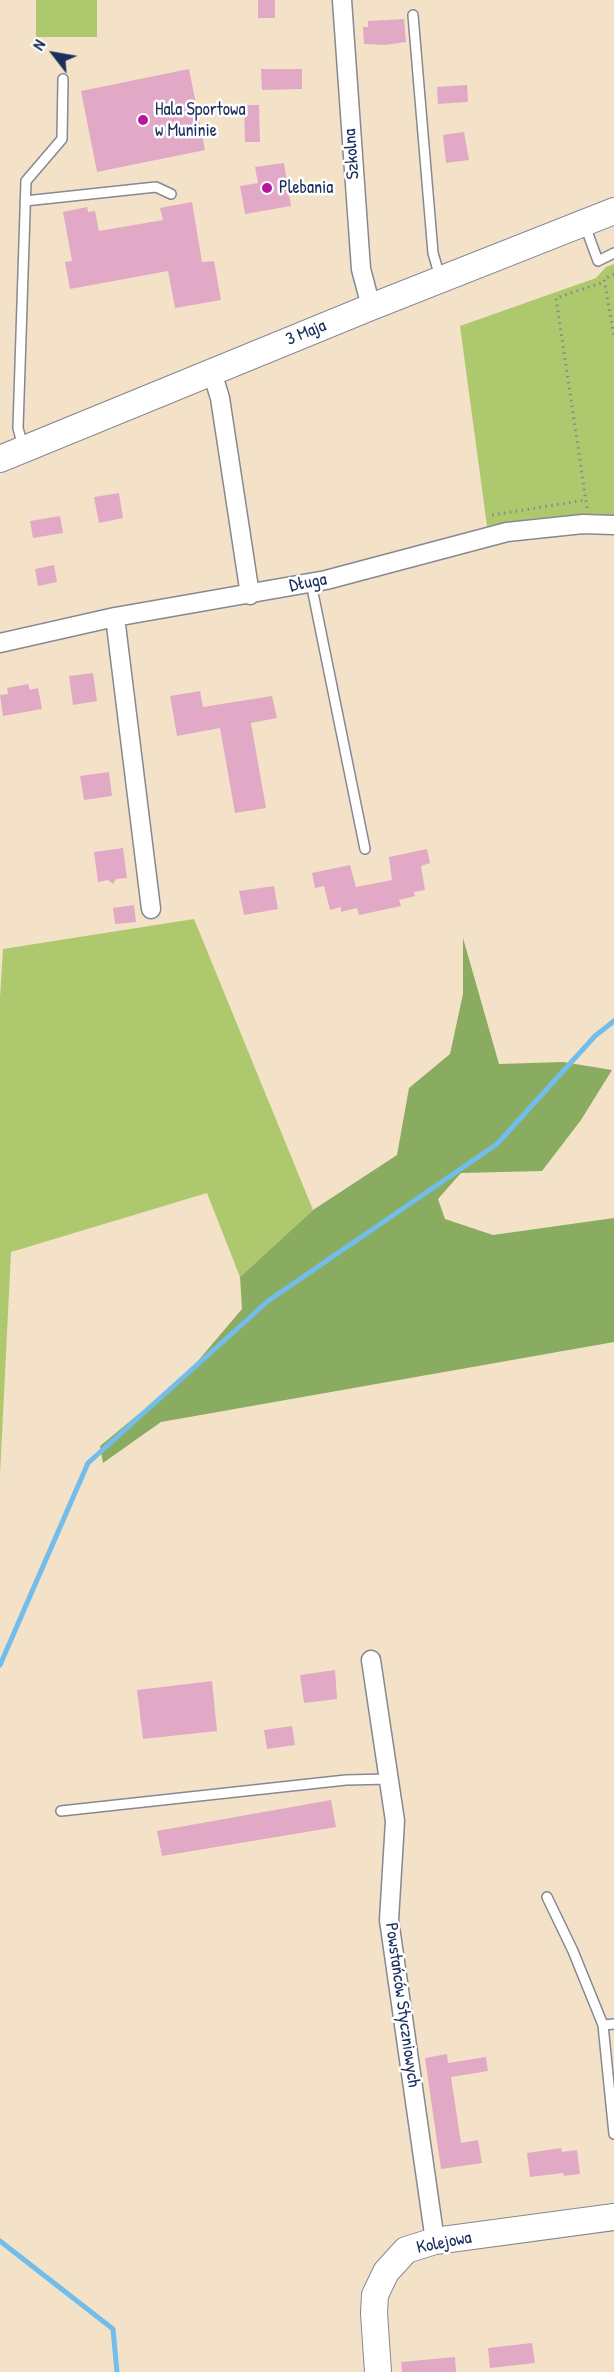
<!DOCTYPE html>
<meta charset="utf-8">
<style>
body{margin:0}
#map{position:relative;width:614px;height:2372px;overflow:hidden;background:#f3e2c7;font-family:"Patrick Hand",sans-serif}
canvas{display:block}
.north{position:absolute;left:24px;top:24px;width:60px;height:60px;-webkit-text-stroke:4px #fff;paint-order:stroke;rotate:301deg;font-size:16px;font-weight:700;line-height:24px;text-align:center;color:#1b2f5e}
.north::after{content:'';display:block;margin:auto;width:21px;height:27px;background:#1b2f5e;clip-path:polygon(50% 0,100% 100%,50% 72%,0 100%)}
</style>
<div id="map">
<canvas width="614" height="2372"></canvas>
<div class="north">N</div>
</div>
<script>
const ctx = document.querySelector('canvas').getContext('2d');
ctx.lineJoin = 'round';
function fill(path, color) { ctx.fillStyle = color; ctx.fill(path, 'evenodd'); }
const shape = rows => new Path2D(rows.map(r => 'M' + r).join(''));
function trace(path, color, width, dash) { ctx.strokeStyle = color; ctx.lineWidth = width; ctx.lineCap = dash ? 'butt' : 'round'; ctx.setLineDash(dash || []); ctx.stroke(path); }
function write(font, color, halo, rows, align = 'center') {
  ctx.font = font + ' "Patrick Hand",sans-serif'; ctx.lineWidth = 5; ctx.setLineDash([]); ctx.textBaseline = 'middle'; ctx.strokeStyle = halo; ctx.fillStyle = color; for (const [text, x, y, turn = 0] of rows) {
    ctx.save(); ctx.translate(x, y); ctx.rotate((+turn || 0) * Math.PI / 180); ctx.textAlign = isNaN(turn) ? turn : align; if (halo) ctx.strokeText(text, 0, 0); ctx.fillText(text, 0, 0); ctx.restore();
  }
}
fill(shape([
 [36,0,97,0,97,37,36,37],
 [614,264,614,517,539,518,487,526,460,326,596,278,606,267],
 [194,919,313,1210,240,1277,207,1193,11,1252,0,1475,0,998,3,949]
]), '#aec86e');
fill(shape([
 [463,938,499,1064,563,1062,612,1070,581,1120,542,1171,461,1173,438,1199,445,1219,493,1235,614,1218,614,1342,161,1422,103,1463,100,1446,186,1375,242,1309,240,1277,313,1210,397,1155,409,1088,450,1054,463,994]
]), '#8aac61');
trace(shape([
 [0,1665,88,1463,268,1301,497,1144,595,1036,614,1021],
 [0,2241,113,2329,117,2372]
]), '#73bdec', 5);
fill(shape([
 [258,0,275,0,275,18,258,18],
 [404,19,406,42,385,45,364,44,363,27,368,27,368,21],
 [189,69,205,150,97,172,81,91],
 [261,69,302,69,302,89,262,90],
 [467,85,468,102,438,104,437,87],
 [244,105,259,105,260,142,245,142],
 [464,132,469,160,446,163,443,135],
 [284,163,291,206,245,214,240,186,258,183,255,167],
 [192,202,202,262,214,261,221,300,175,308,168,271,70,289,65,262,72,261,63,212,87,207,88,212,95,211,99,231,163,220,160,208],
 [119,493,123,518,99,523,94,497],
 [60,516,63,533,33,538,30,521],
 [54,565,57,582,38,586,35,569],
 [93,673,97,701,73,705,69,676],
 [28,684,30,690,38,688,42,709,3,716,0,695,8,694,7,688],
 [200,691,203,707,272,696,277,718,251,723,266,808,235,813,220,728,177,736,170,696],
 [109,772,112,796,84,800,80,776],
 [123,848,127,878,116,879,113,884,108,880,98,882,94,852],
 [427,849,430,863,421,866,425,890,414,892,415,896,399,900,401,906,359,915,357,908,341,912,341,907,330,910,324,886,315,888,312,873,350,865,356,887,392,880,389,857],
 [274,886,278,909,244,915,239,891],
 [134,905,136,922,115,924,113,908],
 [335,1670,337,1699,304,1703,300,1675],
 [212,1681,217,1731,143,1739,137,1690],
 [292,1726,295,1745,267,1749,264,1730],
 [331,1800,336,1827,162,1856,157,1831],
 [447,2054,448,2063,486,2057,488,2071,451,2077,461,2143,478,2140,482,2163,441,2169,425,2058],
 [561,2148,562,2152,577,2150,580,2174,564,2176,563,2173,530,2177,527,2153],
 [532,2343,535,2363,490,2368,488,2348],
 [455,2357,456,2372,402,2372,401,2362]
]), '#e2a9c7');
const lane = shape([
 [413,15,433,253,440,277],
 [25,201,156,187,171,194],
 [584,223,598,261,614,253],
 [23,447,18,428,26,181,62,139,63,79],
 [311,583,365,849],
 [61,1811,346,1780,389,1779],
 [547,1897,573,1951,603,2025],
 [614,2024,603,2025,614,2134]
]);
const street = shape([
 [342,0,361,269,371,307],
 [212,372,220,398,250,595],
 [115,617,151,909],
 [0,643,115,617,326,580,507,532,583,524,614,525],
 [371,1660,395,1821,389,1920,435,2241]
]);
const secondary = shape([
 [0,459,371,307,614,211],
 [378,2372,374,2313,375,2295,386,2272,406,2250,435,2241,614,2217]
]);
trace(lane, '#878892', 12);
trace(street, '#878892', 21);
trace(secondary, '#878892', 28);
trace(shape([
 [614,274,604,279,614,336],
 [587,508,556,298,604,282],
 [492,515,586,500]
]), '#878892', 3, [1.5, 4.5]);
trace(lane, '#fff', 9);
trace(street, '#fff', 18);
trace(secondary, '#fff', 26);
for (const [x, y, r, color] of [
 [143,120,6,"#b5179e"],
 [267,188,6,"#b5179e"]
]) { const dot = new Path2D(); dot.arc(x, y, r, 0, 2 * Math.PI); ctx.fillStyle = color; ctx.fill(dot); trace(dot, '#fff', 2); }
write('18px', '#1b2f5e', '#fff', [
 ["Hala Sportowa",155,110],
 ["w Muninie",155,131],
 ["Plebania",279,188]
], 'left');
write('18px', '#1b2f5e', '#fff', [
 ["Szkolna",352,154,-94],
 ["3 Maja",306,333,-22],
 ["Długa",308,583,-11],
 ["Powstańców Styczniowych",402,2005,82],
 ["Kolejowa",444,2243,-11]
]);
</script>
